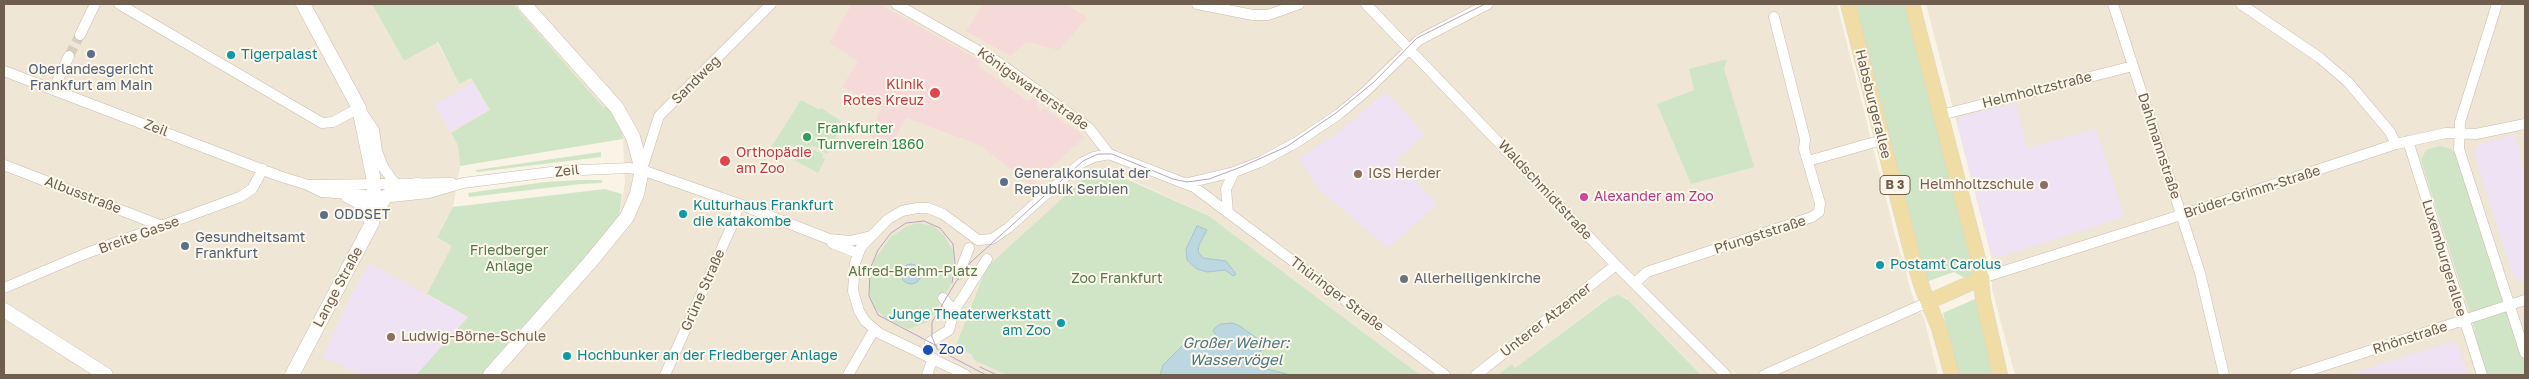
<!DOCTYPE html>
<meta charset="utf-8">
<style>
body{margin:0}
#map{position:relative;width:2529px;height:379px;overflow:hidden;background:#f9f4e5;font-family:"Golos Text",sans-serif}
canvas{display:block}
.frame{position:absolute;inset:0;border:5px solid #6f5d4e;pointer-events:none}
</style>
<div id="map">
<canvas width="2529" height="379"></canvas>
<div class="frame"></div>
</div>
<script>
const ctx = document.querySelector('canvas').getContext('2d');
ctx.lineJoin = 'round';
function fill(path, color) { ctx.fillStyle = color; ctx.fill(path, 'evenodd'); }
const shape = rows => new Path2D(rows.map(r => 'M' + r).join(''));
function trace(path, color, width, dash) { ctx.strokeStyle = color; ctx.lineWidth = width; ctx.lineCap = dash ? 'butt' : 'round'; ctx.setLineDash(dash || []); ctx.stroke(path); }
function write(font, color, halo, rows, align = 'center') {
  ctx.font = font + ' "Golos Text",sans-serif'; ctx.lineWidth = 4; ctx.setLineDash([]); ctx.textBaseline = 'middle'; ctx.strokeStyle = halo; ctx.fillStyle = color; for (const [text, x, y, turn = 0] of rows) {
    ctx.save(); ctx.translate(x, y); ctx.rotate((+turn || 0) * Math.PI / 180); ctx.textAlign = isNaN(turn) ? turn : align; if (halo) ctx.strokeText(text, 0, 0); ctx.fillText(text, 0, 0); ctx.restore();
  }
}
fill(shape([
 [4,4,372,4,404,61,437,42,459,84,471,78,490,110,458,145,460,166,453,207,437,236,453,246,387,375,4,375],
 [513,4,1837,4,1895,235,1913,298,1924,318,1938,375,1701,375,1626,298,1608,298,1515,368,1512,365,1498,375,1420,375,1209,216,1108,169,985,270,955,346,971,354,973,359,1007,375,482,375,619,218,625,183,623,139,621,128],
 [1926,4,2525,4,2525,375,2015,375,1992,289,1992,259]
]), '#f0e6d5');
fill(shape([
 [473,82,489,110,450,132,435,105],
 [1386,92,1425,134,1396,160,1437,204,1388,248,1316,187,1299,158,1337,133],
 [2016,103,2027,148,2096,129,2124,217,1999,257,1991,253,1957,122,1961,117],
 [2515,135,2523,166,2525,167,2524,283,2514,278,2474,153,2479,144],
 [369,263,468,317,416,375,363,375,322,357,351,296],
 [2451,342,2458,346,2468,375,2353,375,2353,373]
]), '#f0e2f5');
fill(shape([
 [852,4,879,4,976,58,981,61,979,66,1027,101,1034,99,1037,101,1037,108,1041,111,1044,108,1085,137,1031,185,980,145,906,118,891,146,869,135,882,107,842,87,858,61,829,43],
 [983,4,1066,4,1087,18,1059,50,1026,42,1010,56,966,31]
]), '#f6dada');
fill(shape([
 [372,4,513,4,603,107,607,106,621,128,623,139,460,166,458,145,451,133,490,110,471,78,459,84,438,42,404,61],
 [1852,4,1907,4,1978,276,1968,280,1954,272,1926,282],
 [1727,59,1724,69,1754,167,1691,184,1657,104,1694,90,1689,69],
 [801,100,820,110,821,108,841,121,835,132,839,132,827,154,812,145,810,148,823,154,822,158,825,159,818,173,771,147],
 [2440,146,2451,149,2456,154,2525,359,2525,375,2477,375,2463,334,2475,330,2421,160,2426,150],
 [601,152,601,157,477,172,476,170],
 [1102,168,1209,216,1420,375,1007,375,974,360,971,354,955,347,986,268,1078,184,1096,170],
 [580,180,602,180,602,183,581,184,469,197,468,193,545,182],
 [605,189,622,194,619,218,559,290,482,375,416,375,468,317,427,294,452,246,437,237,453,207],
 [919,223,933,226,944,235,953,251,954,267,951,284,930,321,908,329,886,319,875,308,870,297,870,277,874,260,892,236,907,226],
 [1618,295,1628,300,1701,375,1498,375,1512,364,1515,368,1609,298],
 [1975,299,1980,310,1993,375,1958,375,1943,313]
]), '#cfe5c6');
const water = shape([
 [1197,226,1207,230,1199,245,1198,252,1203,258,1226,261,1236,274,1233,276,1225,270,1207,272,1197,269,1187,260,1186,249,1197,226],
 '901 274a10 10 0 1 1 20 0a10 10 0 1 1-20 0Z',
 [1232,323,1238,325,1268,346,1268,349,1261,350,1260,353,1272,361,1267,369,1291,375,1160,375,1163,365,1182,346,1203,339,1215,340,1218,337,1213,331,1215,328,1221,324,1232,323]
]);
fill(water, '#bcd7e0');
trace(water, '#a4c5d1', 1);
trace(shape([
 [69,56,80,35]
]), '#d6cebf', 10, [10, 5]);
const street = shape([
 [119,4,322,123,333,122,359,108,374,130,377,151,383,167,396,185,406,192],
 [896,4,998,62,1089,128,1109,154],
 [1197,4,1253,15,1268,15,1299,4],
 [1366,4,1616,265,1726,375],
 [2113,4,2200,273,2224,375],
 [2241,4,2320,58,2348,82,2390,132,2396,144],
 [2497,4,2460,122,2459,149,2525,353],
 [80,35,95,4],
 [4,71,279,176,308,185,322,192,391,197,429,193,463,183,559,171,629,168,642,170,739,204,829,239,850,241,871,236],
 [53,90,69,56],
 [1941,115,2133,66],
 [2408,141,2482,375],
 [1808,161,1882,140],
 [4,165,162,226],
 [642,169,659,116,771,4],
 [1188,183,1234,172,1260,162,1297,142,1339,114,1365,92,1419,40,1488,4],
 [310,185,452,183],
 [1228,213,1226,189,1234,172],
 [832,243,857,253],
 [959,274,969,248],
 [1982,278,2181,215,2396,144,2446,133,2476,134,2525,124],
 [1635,283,1647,272,1812,217,1819,212,1820,203,1804,149,1805,139,1774,17],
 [4,288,82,255,240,197,252,189,263,169],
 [943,298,954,311],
 [930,342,949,330,954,311,987,259],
 [665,375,733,223,739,204],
 [848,375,874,330],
 [927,375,933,358],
 [966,375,879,333,865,321,859,311,853,291,855,263,861,247,888,219,902,211,917,208,928,208,943,214,978,240,992,239,1008,228,1081,163,1094,157,1109,154,1194,187,1445,375],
 [1476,375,1616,265],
 [1764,375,1928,302],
 [2295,375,2525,300]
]);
const secondary = shape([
 [348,196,364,204,371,221],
 [375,214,385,197,401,189,417,185],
 [4,310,106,375],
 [292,375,372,223,375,207,373,176,359,108,303,4],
 [490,375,592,260,627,217,637,194,642,170,633,137,617,108,524,4]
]);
const primary = shape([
 [1848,4,1914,262,1923,290,1939,328,1952,375],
 [1912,4,1979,263,1983,299,2000,375],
 [1928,302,1982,278]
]);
trace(street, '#c9bcad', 11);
trace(secondary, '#ccbdac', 15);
trace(primary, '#dad5d1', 16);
trace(street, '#fff', 10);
trace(secondary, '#fff', 14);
trace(primary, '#f0dda5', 15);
trace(shape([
 [937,346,878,315,869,296,870,269,878,250,891,233,906,223,924,221,940,228,953,244,955,263,952,283],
 [980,367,997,375],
 [986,375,937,349,932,337,932,322,955,283,971,262,1083,161,1098,154,1112,154,1173,179,1187,182,1209,179,1241,167,1286,147,1336,113,1374,82,1417,38,1485,4]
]), '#b7a5c1', 1);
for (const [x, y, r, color] of [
 [91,54,5,"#5c6f8a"],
 [231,55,5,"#0f9aa8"],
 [935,93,6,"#e0444e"],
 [807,137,5,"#2e9e5b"],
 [725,161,6,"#e0444e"],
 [1358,174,5,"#8d6e63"],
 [1004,182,5,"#5c6f8a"],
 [2044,185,5,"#8d6e63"],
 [1584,197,5,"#d1479c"],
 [683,214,5,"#0f9aa8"],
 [324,215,5,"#5c6f8a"],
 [185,246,5,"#5c6f8a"],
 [1880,265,5,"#0f9aa8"],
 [1404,279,5,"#6b7280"],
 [1061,323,5,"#0f9aa8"],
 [391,337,5,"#8d6e63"],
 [928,350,6,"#1a4fb4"],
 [567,356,5,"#0f9aa8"]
]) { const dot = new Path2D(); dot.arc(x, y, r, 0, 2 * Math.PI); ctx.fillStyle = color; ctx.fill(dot); trace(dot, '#fdf8eb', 2); }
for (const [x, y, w] of [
 [1895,185,30]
]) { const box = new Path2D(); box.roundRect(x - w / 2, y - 9.5, w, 19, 4); ctx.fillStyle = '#fdf8eb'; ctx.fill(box); trace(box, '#6f5d4e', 1); }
write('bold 12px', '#6f5d4e', null, [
 ["B 3",1895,185]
]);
write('14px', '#0d838f', '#fdf8eb', [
 ["Tigerpalast",241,55],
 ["Kulturhaus Frankfurt",693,206],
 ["die katakombe",693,222],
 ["Postamt Carolus",1890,265],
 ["Junge Theaterwerkstatt",1051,315,"right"],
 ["am Zoo",1051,331,"right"],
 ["Hochbunker an der Friedberger Anlage",577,356]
], 'left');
write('14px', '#4e5e75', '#fdf8eb', [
 ["Oberlandesgericht",91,70,"center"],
 ["Frankfurt am Main",91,86,"center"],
 ["Generalkonsulat der",1014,174],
 ["Republik Serbien",1014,190],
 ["ODDSET",334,215],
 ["Gesundheitsamt",195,238],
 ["Frankfurt",195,254]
], 'left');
write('14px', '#6f5d4e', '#fdf8eb', [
 ["Sandweg",696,80,-45],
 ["Königswarterstraße",1033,89,35],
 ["Helmholtzstraße",2037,90,-14],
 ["Habsburgerallee",1873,104,76],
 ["Zeil",156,128,21],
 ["Dahlmannstraße",2159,146,72],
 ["Zeil",567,171,-6],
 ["Waldschmidtstraße",1545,190,47],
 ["Brüder-Grimm-Straße",2252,192,-18],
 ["Albusstraße",83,195,21],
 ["Breite Gasse",139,235,-20],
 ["Pfungststraße",1760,235,-18],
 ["Luxemburgerallee",2444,258,73],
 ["Lange Straße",338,287,-62],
 ["Grüne Straße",703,290,-66],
 ["Thüringer Straße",1337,294,37],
 ["Unterer Atzemer",1546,320,-38],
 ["Rhönstraße",2410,338,-18]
]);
write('14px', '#be3a42', '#fdf8eb', [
 ["Klinik",924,85],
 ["Rotes Kreuz",924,101],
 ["Orthopädie",736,153,"left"],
 ["am Zoo",736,169,"left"]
], 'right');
write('14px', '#27864d', '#fdf8eb', [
 ["Frankfurter",817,129],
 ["Turnverein 1860",817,145]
], 'left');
write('14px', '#785e54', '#fdf8eb', [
 ["IGS Herder",1368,174],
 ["Helmholtzschule",2034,185,"right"],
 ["Ludwig-Börne-Schule",401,337]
], 'left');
write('14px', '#b23c85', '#fdf8eb', [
 ["Alexander am Zoo",1594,197]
], 'left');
write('14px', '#53794a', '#fdf8eb', [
 ["Friedberger",509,251],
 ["Anlage",509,267],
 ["Alfred-Brehm-Platz",913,272],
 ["Zoo Frankfurt",1117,279]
]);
write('14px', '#5b616d', '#fdf8eb', [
 ["Allerheiligenkirche",1414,279]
], 'left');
write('14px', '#164399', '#fdf8eb', [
 ["Zoo",939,350]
], 'left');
write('italic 15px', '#4d7786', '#fdf8eb', [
 ["Großer Weiher:",1236,343],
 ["Wasservögel",1236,360]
]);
</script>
